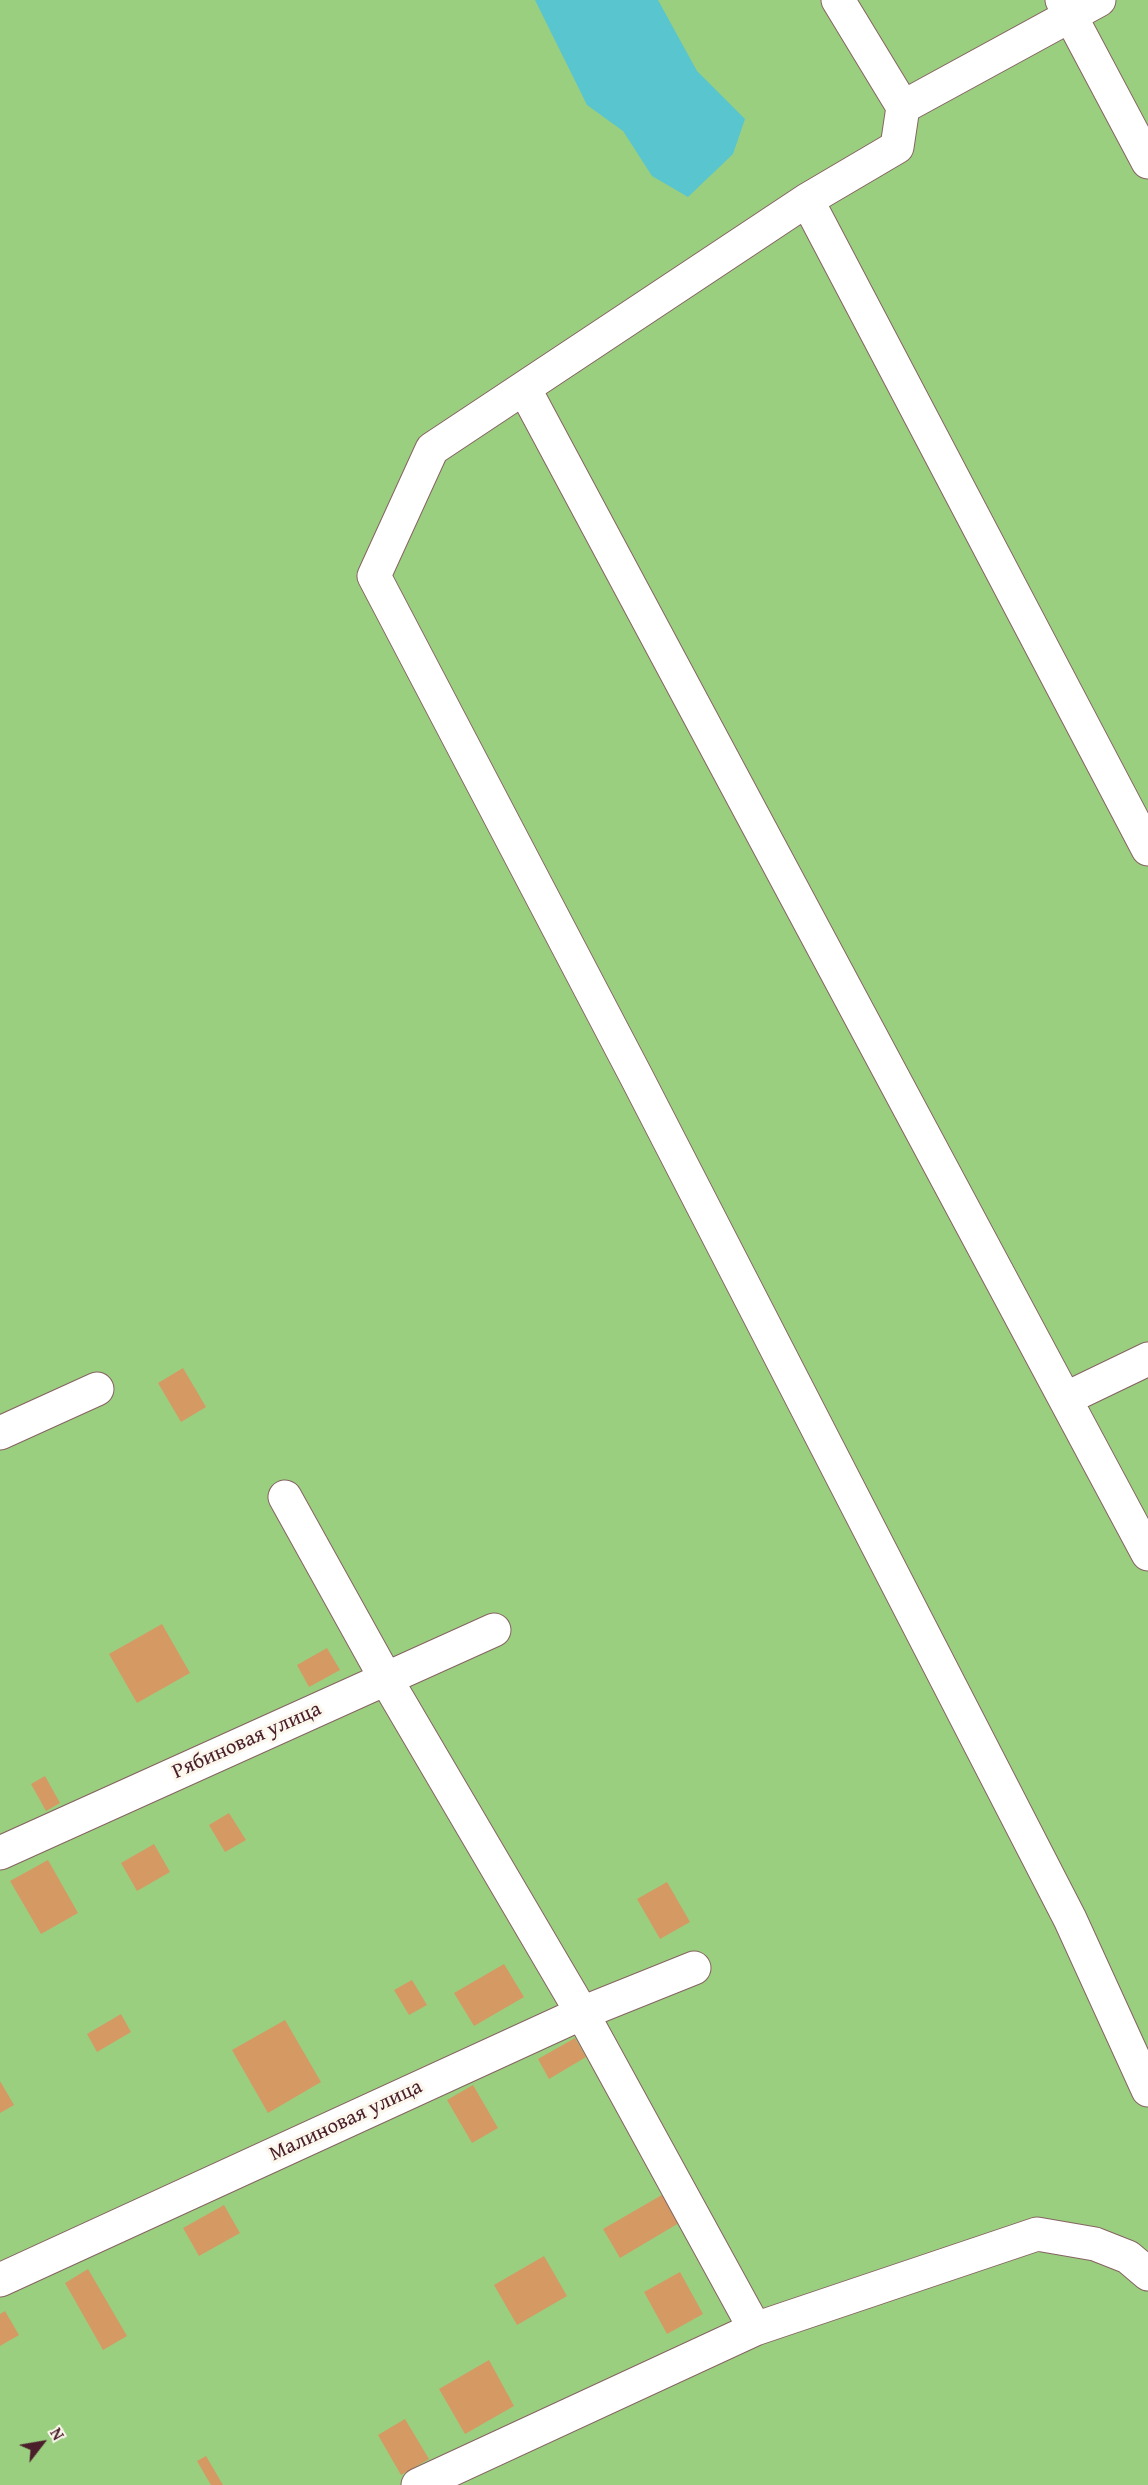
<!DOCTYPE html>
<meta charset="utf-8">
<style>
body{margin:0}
#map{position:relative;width:1148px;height:2485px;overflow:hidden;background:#f2e1c5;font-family:"Gentium Book Plus",serif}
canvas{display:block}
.north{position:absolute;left:12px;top:2413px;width:60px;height:60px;-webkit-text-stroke:4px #fbf7ec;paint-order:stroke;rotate:59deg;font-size:16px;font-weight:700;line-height:24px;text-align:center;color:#4a1f2b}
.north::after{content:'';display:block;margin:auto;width:21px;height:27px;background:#4a1f2b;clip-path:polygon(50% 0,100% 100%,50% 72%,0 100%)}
</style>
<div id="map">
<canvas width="1148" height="2485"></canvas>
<div class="north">N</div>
</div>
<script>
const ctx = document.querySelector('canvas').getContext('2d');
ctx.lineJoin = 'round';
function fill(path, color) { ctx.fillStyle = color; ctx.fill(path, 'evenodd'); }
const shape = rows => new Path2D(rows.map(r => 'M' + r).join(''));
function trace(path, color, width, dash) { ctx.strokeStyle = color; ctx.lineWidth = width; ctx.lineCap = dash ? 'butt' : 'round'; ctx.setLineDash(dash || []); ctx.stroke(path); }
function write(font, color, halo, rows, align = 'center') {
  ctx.font = font + ' "Gentium Book Plus",serif'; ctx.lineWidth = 6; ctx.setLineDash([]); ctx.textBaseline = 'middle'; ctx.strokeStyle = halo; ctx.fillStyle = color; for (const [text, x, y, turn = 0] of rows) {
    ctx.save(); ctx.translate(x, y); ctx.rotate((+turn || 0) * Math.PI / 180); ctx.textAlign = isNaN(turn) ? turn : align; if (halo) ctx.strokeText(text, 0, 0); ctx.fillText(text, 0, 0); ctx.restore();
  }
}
fill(shape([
 [0,0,1148,0,1148,2485,0,2485]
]), '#9bcf80');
fill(shape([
 [535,0,658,0,697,71,745,119,733,154,688,197,652,176,623,131,587,105]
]), '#58c5cf');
fill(shape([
 [183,1368,206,1407,181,1422,158,1383],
 [162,1624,190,1673,137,1703,109,1654],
 [327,1648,340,1670,309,1687,297,1665],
 [45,1776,60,1803,46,1811,31,1784],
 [229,1813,246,1840,225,1852,209,1825],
 [154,1844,170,1872,137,1891,121,1863],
 [48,1860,78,1913,41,1934,10,1881],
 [667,1882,690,1922,660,1939,637,1899],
 [504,1964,524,1997,474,2026,454,1993],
 [412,1980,427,2005,409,2015,394,1990],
 [121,2014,131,2032,97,2052,87,2034],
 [285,2020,321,2082,268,2113,232,2050],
 [575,2038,586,2057,549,2079,538,2059],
 [0,2081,14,2105,0,2113],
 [473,2085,498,2128,472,2143,447,2100],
 [667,2192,684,2220,620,2258,603,2229],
 [224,2205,240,2233,199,2256,183,2228],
 [544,2256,567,2296,517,2325,494,2285],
 [88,2269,127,2336,103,2350,65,2283],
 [680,2272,703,2314,667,2334,644,2292],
 [5,2311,19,2335,0,2346,0,2314],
 [489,2360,514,2406,465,2434,439,2389],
 [405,2419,429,2459,401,2475,378,2435],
 [206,2456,223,2485,211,2485,197,2461]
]), '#d59964');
const minor = shape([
 [838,0,903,107,897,147,807,200,432,449,374,576,636,1076,1070,1919,1148,2090],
 [1062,0,1148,162],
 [903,107,1099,0],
 [807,200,1148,849],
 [524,388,1148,1554],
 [1067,1398,1148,1359],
 [0,1433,97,1389],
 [285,1497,386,1679,582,2013,755,2329],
 [0,1853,494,1630],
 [0,2280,582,2013,694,1968],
 [418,2485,755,2329,1037,2234,1095,2244,1128,2257,1148,2274]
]);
trace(minor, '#856361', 35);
trace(minor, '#fff', 33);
write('21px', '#4a1f2b', '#fbf7ec', [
 ["Рябиновая улица",247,1741,-24],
 ["Малиновая улица",346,2121,-25]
]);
</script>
